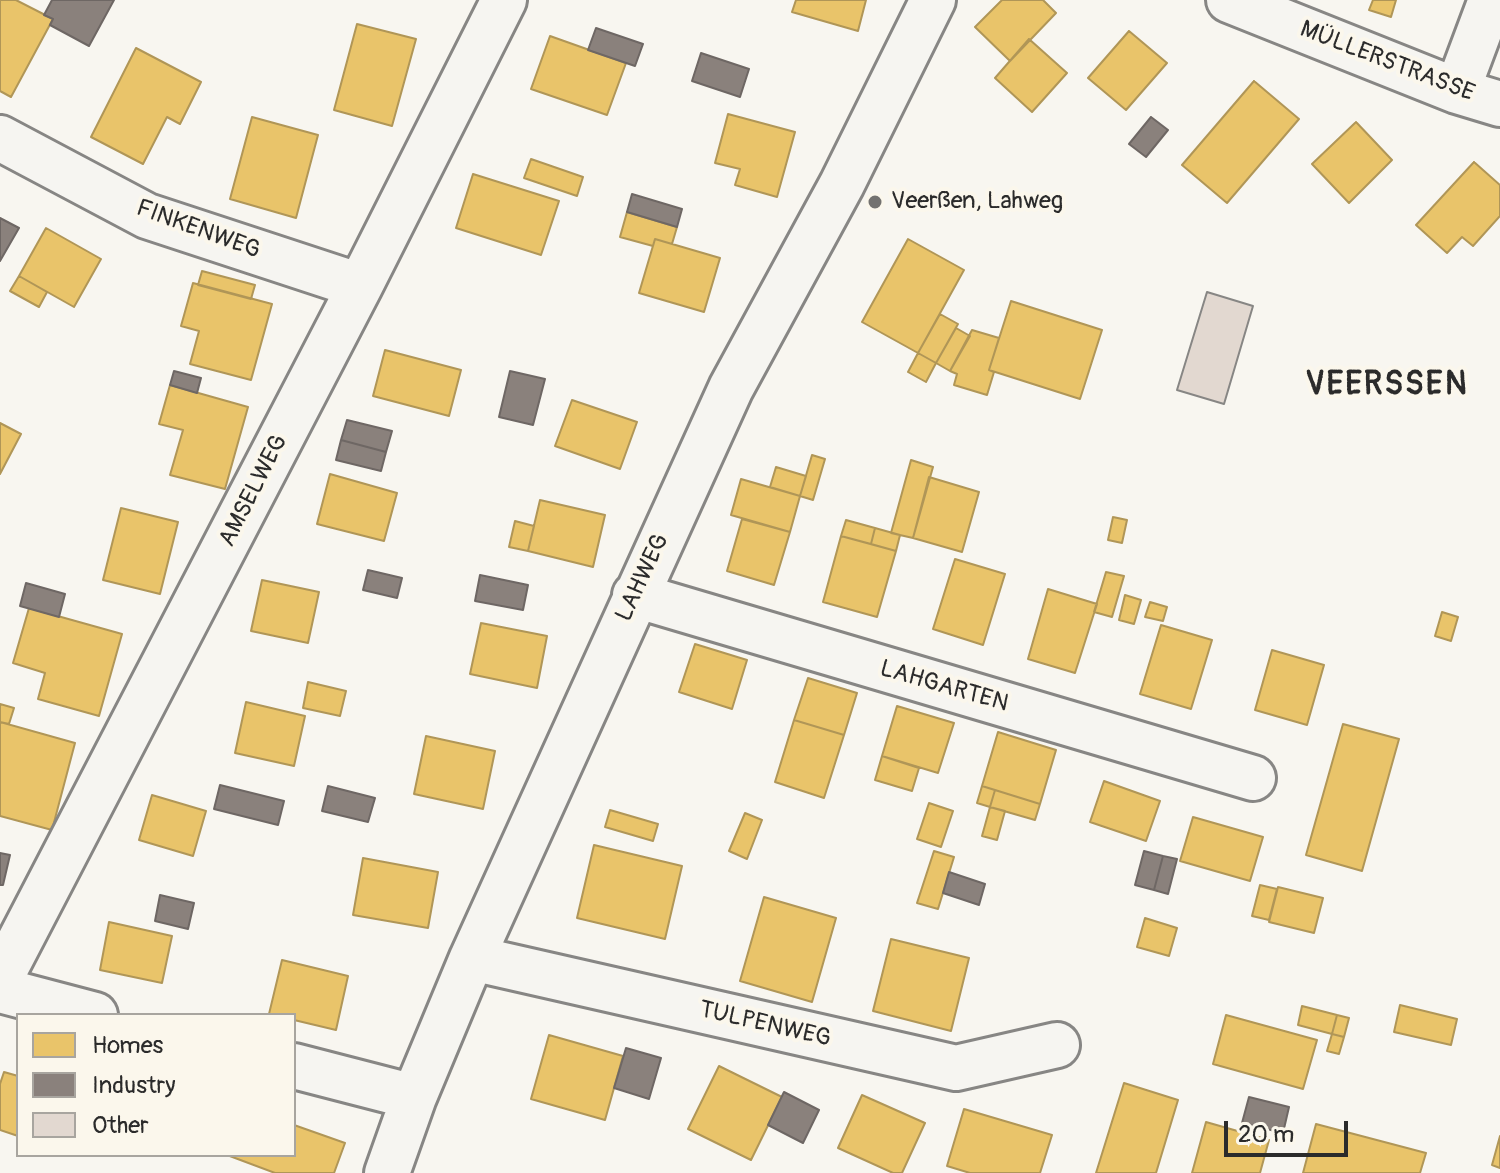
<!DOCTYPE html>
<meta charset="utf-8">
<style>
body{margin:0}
#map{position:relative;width:1500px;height:1173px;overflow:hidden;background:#f8f6f0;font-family:Pangolin,sans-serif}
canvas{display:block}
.legend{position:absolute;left:16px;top:1013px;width:280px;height:144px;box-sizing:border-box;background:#fbf7ec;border:2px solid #a8a59f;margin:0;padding:10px 14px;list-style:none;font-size:24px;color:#2b2b2b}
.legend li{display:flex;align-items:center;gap:16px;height:40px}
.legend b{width:40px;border:2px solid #a8a59f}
.scale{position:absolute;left:1224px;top:1121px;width:124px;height:36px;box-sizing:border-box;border:4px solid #2b2b2b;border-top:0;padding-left:10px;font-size:24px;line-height:28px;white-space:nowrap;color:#2b2b2b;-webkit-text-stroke:6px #fbf7ec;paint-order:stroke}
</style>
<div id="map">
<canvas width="1500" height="1173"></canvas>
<ul class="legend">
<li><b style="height:22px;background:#e9c46a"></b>Homes</li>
<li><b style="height:22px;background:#8a817c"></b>Industry</li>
<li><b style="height:22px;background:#e2d8d0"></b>Other</li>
</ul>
<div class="scale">20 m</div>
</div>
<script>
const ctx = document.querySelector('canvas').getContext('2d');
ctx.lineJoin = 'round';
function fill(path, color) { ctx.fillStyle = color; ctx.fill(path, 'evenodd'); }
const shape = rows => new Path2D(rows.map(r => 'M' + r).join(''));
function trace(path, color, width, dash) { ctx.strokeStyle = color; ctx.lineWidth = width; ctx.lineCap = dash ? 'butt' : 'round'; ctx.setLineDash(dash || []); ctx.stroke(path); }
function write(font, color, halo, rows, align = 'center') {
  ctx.font = font + ' Pangolin,sans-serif'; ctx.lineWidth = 8; ctx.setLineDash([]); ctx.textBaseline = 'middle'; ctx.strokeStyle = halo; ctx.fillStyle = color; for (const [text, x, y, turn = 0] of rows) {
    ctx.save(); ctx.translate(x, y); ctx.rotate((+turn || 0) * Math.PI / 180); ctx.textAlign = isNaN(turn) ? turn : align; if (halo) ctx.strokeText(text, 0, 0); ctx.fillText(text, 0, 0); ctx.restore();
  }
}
const homes = shape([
 [0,0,16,0,53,19,11,97,0,91,0,0],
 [796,0,866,0,858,31,792,12,796,0],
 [1002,0,1043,0,1056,13,1010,61,975,27,1002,0],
 [1373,0,1396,0,1391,17,1369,10,1373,0],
 [357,24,416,39,392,126,334,110,357,24],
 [1129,31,1167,63,1126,110,1088,78,1129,31],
 [550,36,626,63,607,115,531,89,550,36],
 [1029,39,1067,73,1032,112,995,78,1029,39],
 [136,48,201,82,180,124,167,117,143,164,91,137,136,48],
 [1254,81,1299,119,1227,203,1182,165,1254,81],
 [728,114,795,132,777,197,735,185,740,169,715,163,728,114],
 [252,117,318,135,296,218,230,199,252,117],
 [1356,122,1392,160,1349,203,1312,164,1356,122],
 [531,159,583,177,577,196,524,178,531,159],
 [1474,162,1500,185,1500,216,1473,246,1462,237,1447,253,1416,225,1474,162],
 [473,174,559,201,541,255,456,228,473,174],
 [627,212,677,227,672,244,655,239,653,246,620,237,627,212],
 [46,228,101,259,74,307,19,276,46,228],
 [655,239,720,258,704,312,639,293,655,239],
 [908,239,964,270,918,353,862,322,908,239],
 [202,271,255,285,251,299,198,285,202,271],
 [19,276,47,292,39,307,10,291,19,276],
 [193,283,272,304,251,380,190,364,199,331,181,326,193,283],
 [1011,301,1102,330,1080,399,989,370,1011,301],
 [940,314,958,324,936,363,918,353,940,314],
 [956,328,970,336,950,371,936,363,956,328],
 [972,330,999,338,989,370,994,372,987,395,954,385,957,374,950,371,972,330],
 [385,350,461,370,449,416,373,396,385,350],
 [918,353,936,363,926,382,908,372,918,353],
 [170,385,248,407,225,489,170,475,183,430,159,424,170,385],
 [572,400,637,422,620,469,555,446,572,400],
 [0,423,21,434,0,474,0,423],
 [812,455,825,459,813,500,800,496,812,455],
 [911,460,933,467,913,538,891,533,911,460],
 [776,467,806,476,800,496,770,487,776,467],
 [330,474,397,493,384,541,317,524,330,474],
 [929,477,979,492,962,552,913,538,929,477],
 [741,479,800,496,790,532,731,515,741,479],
 [540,500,605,515,593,567,528,551,540,500],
 [121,508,178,522,160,594,103,580,121,508],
 [1113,517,1127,520,1122,543,1108,540,1113,517],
 [742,519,790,532,774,585,727,571,742,519],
 [846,520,875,528,871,544,841,536,846,520],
 [515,521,534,526,528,551,509,547,515,521],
 [875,528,900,535,896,551,871,544,875,528],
 [841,536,896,551,877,617,823,602,841,536],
 [955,559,1005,574,983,645,933,629,955,559],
 [1106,572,1124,576,1112,617,1094,612,1106,572],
 [262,580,319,592,308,643,251,631,262,580],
 [1048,589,1097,604,1075,673,1028,659,1048,589],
 [1125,595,1141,600,1134,624,1119,620,1125,595],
 [1150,602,1167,607,1163,621,1145,617,1150,602],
 [29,608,122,634,99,716,38,699,45,673,13,663,29,608],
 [1442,612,1458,617,1451,641,1435,636,1442,612],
 [481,623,547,636,537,688,470,674,481,623],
 [1161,625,1212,640,1191,709,1140,694,1161,625],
 [695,644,747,660,732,709,679,692,695,644],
 [1272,650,1324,665,1307,725,1255,710,1272,650],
 [808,678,857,693,844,735,794,720,808,678],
 [308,682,346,691,340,716,303,708,308,682],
 [246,702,305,716,294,766,235,753,246,702],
 [0,704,14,708,9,724,0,722,0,704],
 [897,706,954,723,938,773,882,756,897,706],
 [794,720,844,735,824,798,775,782,794,720],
 [0,722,75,743,52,830,0,816,0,722],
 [1343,724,1399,739,1362,871,1306,855,1343,724],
 [998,732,1056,750,1040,804,982,786,998,732],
 [426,736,495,751,483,809,414,794,426,736],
 [882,756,919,768,912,791,875,780,882,756],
 [1104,781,1160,801,1146,841,1090,822,1104,781],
 [982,786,995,790,990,807,977,803,982,786],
 [995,790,1040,804,1035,820,990,807,995,790],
 [152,795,206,811,193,856,139,840,152,795],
 [929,803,953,811,941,847,917,839,929,803],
 [990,807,1005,811,997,840,982,836,990,807],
 [610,810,658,824,653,841,605,827,610,810],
 [745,813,762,820,747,859,729,851,745,813],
 [1193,817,1263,837,1250,881,1180,861,1193,817],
 [594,845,682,866,665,939,577,918,594,845],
 [934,851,954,857,938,909,917,903,934,851],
 [363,858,438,872,428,928,353,915,363,858],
 [1260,885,1277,889,1269,920,1252,916,1260,885],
 [1278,887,1323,898,1314,933,1269,922,1278,887],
 [764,897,836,918,812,1002,740,981,764,897],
 [1145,918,1177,928,1169,956,1137,947,1145,918],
 [109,922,172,936,162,983,100,970,109,922],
 [891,939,969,958,951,1031,873,1011,891,939],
 [282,960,348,976,336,1030,294,1020,294,1015,269,1014,282,960],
 [1400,1005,1457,1019,1451,1045,1394,1032,1400,1005],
 [1302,1006,1337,1015,1332,1034,1298,1025,1302,1006],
 [1226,1015,1317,1040,1303,1089,1213,1064,1226,1015],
 [1337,1015,1349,1018,1344,1037,1332,1034,1337,1015],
 [1332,1034,1344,1037,1339,1054,1327,1051,1332,1034],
 [549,1035,623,1056,605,1120,531,1099,549,1035],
 [719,1066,782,1097,751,1160,688,1129,719,1066],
 [4,1072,18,1076,18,1136,0,1130,0,1084,4,1072],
 [1124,1083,1178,1100,1156,1173,1096,1173,1124,1083],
 [862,1095,925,1123,902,1173,893,1173,838,1148,862,1095],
 [964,1109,1052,1135,1040,1173,970,1173,947,1166,964,1109],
 [1206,1122,1269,1140,1260,1173,1192,1173,1206,1122],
 [1316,1124,1426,1153,1420,1173,1303,1173,1316,1124],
 [294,1125,345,1143,334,1173,275,1173,227,1155,294,1155,294,1125],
 [1500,1136,1500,1168,1492,1165,1500,1136]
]);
fill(homes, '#e9c46a');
trace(homes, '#b09657', 2);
const industry = shape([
 [52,0,114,0,89,46,50,25,53,19,44,15,52,0],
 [596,28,643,44,635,66,588,50,596,28],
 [701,53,749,69,740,97,692,81,701,53],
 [1151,117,1168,130,1146,157,1129,144,1151,117],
 [632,194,682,209,677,227,627,212,632,194],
 [0,218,19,228,0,261,0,218],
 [174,371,201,378,197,393,170,385,174,371],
 [510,371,545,379,533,425,499,417,510,371],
 [347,420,392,431,386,452,341,440,347,420],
 [341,440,386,452,381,471,336,460,341,440],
 [368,570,402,578,397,598,363,590,368,570],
 [480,575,528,585,523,610,475,601,480,575],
 [26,583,65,594,59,617,20,606,26,583],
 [220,785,284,801,278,825,214,809,220,785],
 [328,786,375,798,368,822,322,811,328,786],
 [1144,851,1163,856,1154,890,1135,885,1144,851],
 [0,853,10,855,3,885,0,885,0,853],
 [1163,856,1177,859,1168,894,1154,890,1163,856],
 [949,872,985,884,979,905,943,893,949,872],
 [160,895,194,903,188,929,155,921,160,895],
 [626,1048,661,1058,649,1099,614,1088,626,1048],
 [784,1092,819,1110,803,1143,768,1125,784,1092],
 [1249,1097,1289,1107,1283,1133,1242,1123,1249,1097]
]);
fill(industry, '#8a817c');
trace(industry, '#6e6764', 2);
const building = shape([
 [1207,292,1253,306,1224,404,1177,390,1207,292]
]);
fill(building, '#e2d8d0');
trace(building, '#878684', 2);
const minor = shape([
 [1229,0,1457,91,1500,104],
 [1457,91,1491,0],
 [0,138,147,216,360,286],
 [635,595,1253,778],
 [472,958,956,1068,1057,1045],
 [0,979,360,286,504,0],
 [0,990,95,1015],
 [294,1066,414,1097],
 [387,1173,414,1097,472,958,731,388,842,184,933,0]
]);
trace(minor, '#878684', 50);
trace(minor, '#f6f5f1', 44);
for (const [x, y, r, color] of [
 [875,202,8,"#737270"]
]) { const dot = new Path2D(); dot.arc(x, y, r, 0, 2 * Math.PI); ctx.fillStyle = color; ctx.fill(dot); trace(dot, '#fbf7ec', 3); }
write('24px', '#2b2b2b', '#fbf7ec', [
 ["MÜLLERSTRASSE",1387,62,21],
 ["FINKENWEG",198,230,20],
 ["AMSELWEG",254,491,-63],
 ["LAHWEG",643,578,-65],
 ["LAHGARTEN",944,687,16],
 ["TULPENWEG",765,1025,13]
]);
write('24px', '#2b2b2b', '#fbf7ec', [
 ["Veerßen, Lahweg",891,202]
], 'left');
ctx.letterSpacing = '2px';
write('bold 32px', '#2b2b2b', '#fbf7ec', [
 ["VEERSSEN",1387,386]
]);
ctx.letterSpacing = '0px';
</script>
